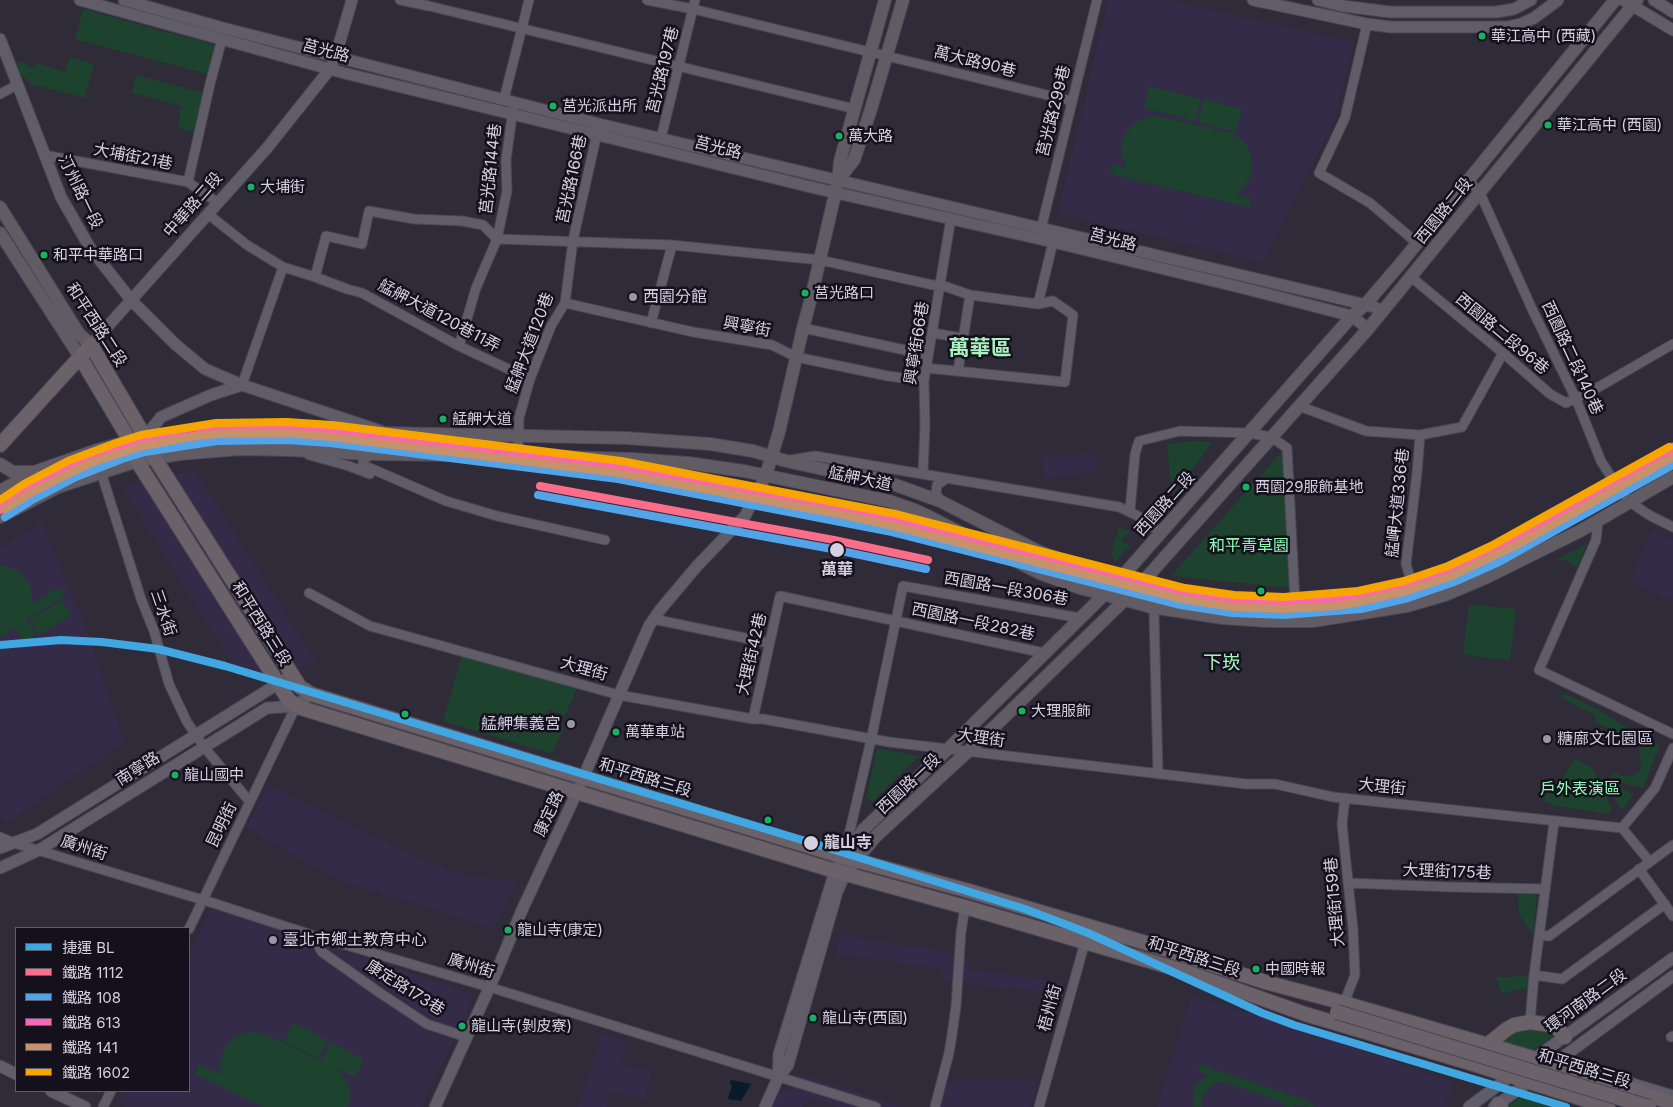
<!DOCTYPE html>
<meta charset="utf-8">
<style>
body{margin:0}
#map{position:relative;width:1673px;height:1107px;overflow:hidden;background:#2f2b39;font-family:Inter,"Noto Sans TC",sans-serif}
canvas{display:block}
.legend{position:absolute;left:15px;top:927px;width:175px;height:165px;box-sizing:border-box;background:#14111c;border:1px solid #615d6b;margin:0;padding:6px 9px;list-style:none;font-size:15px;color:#d4cfe1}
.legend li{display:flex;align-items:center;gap:10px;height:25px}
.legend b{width:25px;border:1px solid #615d6b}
</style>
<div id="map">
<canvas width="1673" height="1107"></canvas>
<ul class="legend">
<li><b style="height:6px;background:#40a7e3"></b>捷運 BL</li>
<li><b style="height:6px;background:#fb6d88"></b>鐵路 1112</li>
<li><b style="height:6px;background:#53a3e8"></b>鐵路 108</li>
<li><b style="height:6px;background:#fa66b7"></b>鐵路 613</li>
<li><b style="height:6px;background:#c7916a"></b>鐵路 141</li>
<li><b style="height:6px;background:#f7a600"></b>鐵路 1602</li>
</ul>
</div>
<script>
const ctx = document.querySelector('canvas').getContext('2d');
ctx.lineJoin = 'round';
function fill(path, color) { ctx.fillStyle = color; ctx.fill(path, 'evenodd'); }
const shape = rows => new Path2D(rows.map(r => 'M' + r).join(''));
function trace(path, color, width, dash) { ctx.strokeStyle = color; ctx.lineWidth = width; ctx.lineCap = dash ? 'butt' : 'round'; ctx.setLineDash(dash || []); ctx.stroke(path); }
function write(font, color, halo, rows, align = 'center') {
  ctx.font = font + ' Inter,"Noto Sans TC",sans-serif'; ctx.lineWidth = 5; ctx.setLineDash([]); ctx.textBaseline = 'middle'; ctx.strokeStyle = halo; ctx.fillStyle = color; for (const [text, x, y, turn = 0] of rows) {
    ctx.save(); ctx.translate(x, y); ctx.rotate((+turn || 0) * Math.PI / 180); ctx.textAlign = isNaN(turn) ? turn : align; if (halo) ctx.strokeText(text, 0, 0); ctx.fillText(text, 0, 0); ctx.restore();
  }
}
fill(shape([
 [1108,0,1168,0,1354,42,1334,120,1263,262,1058,213],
 [1097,454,1096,471,1044,479,1042,457],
 [194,470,317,664,239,674,122,487],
 [42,523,88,634,125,743,69,779,9,822,0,817,0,548],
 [1653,530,1673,540,1673,601,1629,581],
 [269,785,429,863,471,876,517,881,493,928,336,879,246,827],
 [212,908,474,994,448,1053,441,1065,421,1107,127,1107,119,1103,125,1091,189,1091,189,955],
 [839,935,966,955,968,969,1064,982,1062,994,945,981,940,968,837,954],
 [1192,996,1314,1033,1454,1083,1447,1100,1448,1107,1157,1107],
 [602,1033,627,1041,620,1065,652,1070,645,1100,612,1091,607,1107,578,1107],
 [797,1073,903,1107,839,1107,809,1097,803,1107,769,1107,779,1088,791,1091],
 [948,1081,1037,1081,1031,1107,940,1107]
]), '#342b49');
fill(shape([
 [83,9,215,45,207,74,75,39],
 [70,57,94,64,85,98,39,86,34,86,14,69,21,60,31,68,38,63,65,72],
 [136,75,204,93,193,132,178,128,181,106,132,93],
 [1149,86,1201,99,1195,121,1144,108],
 [1204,99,1242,109,1236,132,1198,122],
 [1152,116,1162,117,1231,133,1244,142,1251,155,1252,172,1246,185,1236,194,1251,198,1249,207,1110,174,1112,164,1126,168,1121,150,1123,138,1129,129,1138,121],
 [1193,441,1213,442,1173,494,1170,479,1167,444],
 [1282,451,1289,588,1171,576],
 [1118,528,1128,530,1133,535,1132,536,1128,533,1121,540,1125,544,1128,544,1129,547,1114,562,1110,552,1113,548,1113,542,1117,536],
 [1587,544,1576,570,1574,565,1565,560,1555,560],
 [0,565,15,569,23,575,30,585,32,595,32,604,59,587,65,596,26,620,36,634,25,643,15,629,24,622,0,637],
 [62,600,71,615,39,635,29,620],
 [1469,604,1516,609,1510,660,1463,655],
 [462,655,577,688,565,716,548,709,543,720,564,728,552,754,443,721],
 [1564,693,1600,711,1642,736,1635,740,1596,723,1595,715,1561,698],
 [1650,739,1660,745,1643,788,1621,782,1617,783,1611,780,1610,776,1613,773,1616,772,1620,776,1635,775,1641,769,1639,749],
 [877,748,919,756,873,801,866,798],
 [1575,758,1591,767,1601,782,1611,808,1610,814,1556,806,1545,802,1543,789,1561,780],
 [1608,783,1634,794,1623,809,1620,807,1609,790],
 [1518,893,1537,895,1533,935,1519,915],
 [1532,976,1530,988,1514,990,1502,994,1496,977],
 [293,1023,327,1040,318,1058,284,1042],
 [1527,1026,1554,1031,1553,1036,1532,1051,1505,1043,1503,1037],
 [256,1032,267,1035,321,1061,330,1042,364,1059,355,1077,335,1068,340,1072,347,1081,350,1092,348,1107,263,1107,195,1074,199,1064,222,1075,220,1067,221,1056,226,1046,234,1038,245,1033],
 [1200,1064,1315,1103,1313,1107,1293,1106,1293,1107,1285,1107,1281,1102,1224,1082,1216,1083,1204,1093,1202,1101,1202,1107,1194,1107,1193,1095,1195,1087,1199,1082,1209,1075,1198,1071],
 [1529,1091,1562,1101,1563,1103,1557,1107,1510,1107,1510,1105]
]), '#1d422d');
fill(shape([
 [731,1080,751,1084,741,1101,728,1099,732,1085,730,1084]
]), '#081b2a');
const minor = shape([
 [400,0,429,6,855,109],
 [647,0,693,9,1072,101],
 [1367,24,1345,118,1319,173,1370,203,1417,243],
 [0,94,17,85],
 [504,99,529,0],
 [661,138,695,0],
 [44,155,188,182,218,203],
 [1468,180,1480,193,1532,309,1576,399,1601,461,1615,483,1630,502,1649,515,1673,527],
 [188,182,210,84,222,39],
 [208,214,247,245,283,267,315,277,347,289,362,293,459,346,530,379],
 [1041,229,1097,0],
 [497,239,507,191,506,160,514,102],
 [315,277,326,236,362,244,369,211,414,219,462,221,483,225,497,239],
 [1411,277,1503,353,1550,394,1566,403,1597,388,1673,344],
 [565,303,693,332,772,345,796,357,888,376,924,381],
 [651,323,672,245],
 [803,328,928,355],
 [933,333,962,338],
 [459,346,476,288,497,239,672,245,820,260,933,285,941,285,970,295,1038,304,1053,242],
 [926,368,1065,382,1073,315,1053,301,1038,304],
 [958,371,970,295],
 [242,385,283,267],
 [1299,406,1366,431,1420,435,1462,427,1503,353],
 [370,454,363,461,363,465,446,501,497,516,605,540],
 [309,455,349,466,370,474],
 [518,457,519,418,530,379,551,326,565,303,573,240,598,129],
 [790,460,815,456,1119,507,1138,516,1160,532],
 [101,472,141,599,154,631,169,684,187,722,204,747,250,802],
 [923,473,925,426,924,381,951,218],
 [940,501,936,493,937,485,947,478],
 [1130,511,1135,454,1139,441,1180,431,1249,433,1271,437,1287,448,1295,602],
 [1598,521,1596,540,1539,670,1673,734],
 [309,593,370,626,619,695,753,719,763,719,889,742,1246,784,1275,784,1333,797,1622,828,1650,862],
 [1415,604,1412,584,1406,564,1417,473,1420,435],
 [1151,607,1154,613,1158,774],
 [653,619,769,643],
 [753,719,780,596,1044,653],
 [1622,828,1655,788,1673,748],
 [0,837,14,843,213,903,312,935,489,987,876,1107],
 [845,852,871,740,903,586,1080,618],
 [1639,869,1673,916],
 [1348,883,1451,887,1545,889],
 [189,929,296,706],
 [312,935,322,952,380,993,427,1024,466,1037],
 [1540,935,1549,936,1673,845],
 [1534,975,1562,979,1665,904],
 [1344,1003,1355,975,1353,929,1342,824,1345,798],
 [1530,1022,1534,975,1554,822],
 [1671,1037,1673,1036],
 [1630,1082,1673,1095],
 [103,1107,111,1091],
 [935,1107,949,1053,952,1035,956,1006,961,932,965,907],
 [1039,1107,1085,942,1070,921]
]);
const tertiary = shape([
 [80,0,344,73,819,189,1053,242,1247,289,1352,316,1368,329],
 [124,0,223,28,599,124,1325,295,1374,307,1383,311],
 [1253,0,1367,24,1391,27,1507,27,1521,24,1534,18,1558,0],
 [1318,0,1343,6,1390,12,1496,12,1514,9,1531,0],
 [1623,0,1673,30],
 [1654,0,1673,12],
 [0,39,61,197,90,248,132,301,175,344,205,369,242,385,381,431],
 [91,345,267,148,330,69,335,58,352,0],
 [145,437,161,417,211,395,242,385],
 [0,848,37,834,292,675],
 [0,868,39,850,267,708,296,706,311,694],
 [1531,1061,1673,958],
 [0,1066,16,1074],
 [1548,1068,1673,976],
 [778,1078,779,1054,835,871],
 [51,1091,85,1107],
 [435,1107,496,973,522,910,577,792,649,626,660,610,697,566,745,516,766,475],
 [765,1107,778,1078,788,1065,837,892,845,874],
 [1469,1107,1516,1072],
 [1494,1107,1533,1079]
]);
const secondary = shape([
 [839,179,854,160,871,109,903,0],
 [0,207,79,334,91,345],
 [0,233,80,357],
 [0,464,13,472,32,472],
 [766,475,779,432,803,328,811,298,838,181,840,161,885,0],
 [0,491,37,471,97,450,145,437,171,434,387,433,626,438,710,444,753,451,786,461,836,472,876,478,940,501,1038,551,1090,571,1140,585,1165,590,1233,600,1295,602,1375,592,1412,584,1441,574,1512,541,1673,449],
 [0,517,58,487,137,461,180,454,240,449,290,450,370,454,523,456,633,459,688,463,744,471,889,501,915,510,930,517,1039,573,1080,588,1151,607,1223,618,1267,621,1313,621,1407,606,1445,595,1485,578,1580,531,1673,477],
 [835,871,864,829,948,749,1120,579,1352,316,1365,305,1401,263,1615,0],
 [845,874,875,837,991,730,1140,585,1368,329,1637,0]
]);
const primary = shape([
 [80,357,130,441,137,461,286,696,290,701,301,708,835,871,965,907,1187,972,1305,1014,1470,1063,1608,1107],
 [0,445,91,345,145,437,154,457,300,687,311,694,844,857,969,891,1146,943,1265,982,1344,1003,1612,1081,1644,1094,1673,1103],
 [1487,1045,1507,1029,1514,1025,1530,1022,1551,1025,1557,1028,1565,1037],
 [1498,1104,1501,1107]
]);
trace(minor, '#494652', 11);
trace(tertiary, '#494652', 13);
trace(secondary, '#494652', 14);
trace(primary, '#494652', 16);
trace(minor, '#605d69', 9);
trace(tertiary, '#605d69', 11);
trace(secondary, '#615b64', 12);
trace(primary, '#6b6169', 14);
const primaryBridge = shape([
 [1337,1012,1649,1107]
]);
trace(primaryBridge, '#494652', 16, []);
trace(primaryBridge, '#6b6169', 14);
trace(shape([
 [540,486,834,540,928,560],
 [0,510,28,492,72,469,119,451,143,444,216,432,287,431,331,434,619,470,894,523,1183,597,1233,604,1284,606,1359,600,1406,589,1451,574,1495,554,1673,455]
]), '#fb6d88', 8);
trace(shape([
 [538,495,832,549,926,569],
 [5,517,32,500,76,477,122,459,145,452,217,441,287,440,330,443,618,479,892,532,1181,605,1232,613,1284,615,1361,609,1408,598,1454,582,1499,562,1673,465]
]), '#53a3e8', 8);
trace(shape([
 [0,502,25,486,70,463,93,453,141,438,190,428,215,425,288,424,332,428,619,464,845,506,895,517,1184,591,1234,598,1284,600,1335,597,1358,593,1404,583,1449,568,1513,537,1673,447]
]), '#fa66b7', 8);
trace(shape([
 [5,509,29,494,74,471,96,461,143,446,191,437,216,434,288,433,331,437,618,473,843,515,893,526,1182,599,1233,607,1285,609,1336,606,1359,602,1407,591,1452,576,1517,545,1673,457]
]), '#c7916a', 8);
trace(shape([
 [0,500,24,484,68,461,116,443,141,435,216,423,287,422,332,425,621,461,896,514,1185,588,1234,595,1284,597,1358,591,1404,581,1448,566,1491,546,1669,447]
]), '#f7a600', 8);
trace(shape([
 [0,645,61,640,102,642,158,649,225,666,812,843,1025,909,1088,933,1262,1013,1294,1025,1566,1107]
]), '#40a7e3', 8);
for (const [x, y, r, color] of [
 [1482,36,4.5,"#13b361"],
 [553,106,4.5,"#13b361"],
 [1548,125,4.5,"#13b361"],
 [839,136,4.5,"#13b361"],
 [251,187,4.5,"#13b361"],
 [44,255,4.5,"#13b361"],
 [805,293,4.5,"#13b361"],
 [633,297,5,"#9a96a6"],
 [443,419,4.5,"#13b361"],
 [1246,487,4.5,"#13b361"],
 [837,550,8,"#d4cfe1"],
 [1261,591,4.5,"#13b361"],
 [1022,711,4.5,"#13b361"],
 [405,714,4.5,"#13b361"],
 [571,724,5,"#9a96a6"],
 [616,732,4.5,"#13b361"],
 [1547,739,5,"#9a96a6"],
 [175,775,4.5,"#13b361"],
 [768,820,4.5,"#13b361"],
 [811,843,8,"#d4cfe1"],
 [508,930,4.5,"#13b361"],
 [273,940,5,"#9a96a6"],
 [1256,969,4.5,"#13b361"],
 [813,1018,4.5,"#13b361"],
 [462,1026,4.5,"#13b361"]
]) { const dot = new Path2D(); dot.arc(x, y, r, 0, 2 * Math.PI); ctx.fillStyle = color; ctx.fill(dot); trace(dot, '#14111c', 2); }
write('15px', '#d4cfe1', '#14111c', [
 ["華江高中 (西藏)",1491,36],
 ["莒光派出所",562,106],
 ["華江高中 (西園)",1557,125],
 ["萬大路",848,136],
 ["大埔街",260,187],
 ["和平中華路口",53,255],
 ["莒光路口",814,293],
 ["艋舺大道",452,419],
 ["西園29服飾基地",1255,487],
 ["大理服飾",1031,711],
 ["萬華車站",625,732],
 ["龍山國中",184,775],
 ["龍山寺(康定)",517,930],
 ["中國時報",1265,969],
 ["龍山寺(西園)",822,1018],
 ["龍山寺(剝皮寮)",471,1026]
], 'left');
write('16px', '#d4cfe1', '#14111c', [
 ["莒光路",326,51,15],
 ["萬大路90巷",975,62,14],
 ["莒光路197巷",663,70,-76],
 ["莒光路299巷",1054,111,-76],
 ["莒光路",718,148,14],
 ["大埔街21巷",133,157,11],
 ["莒光路144巷",491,169,-84],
 ["莒光路166巷",572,179,-78],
 ["汀州路一段",80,192,64],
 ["中華路二段",193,205,-49],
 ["西園路二段",1444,211,-51],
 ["莒光路",1113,240,14],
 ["艋舺大道120巷11弄",439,316,28],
 ["和平西路二段",96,325,57],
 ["興寧街",747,327,10],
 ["西園路二段96巷",1502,334,40],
 ["艋舺大道120巷",530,343,-69],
 ["興寧街66巷",917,343,-81],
 ["西園路二段140巷",1572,358,65],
 ["艋舺大道",860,479,12],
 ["艋岬大道336巷",1398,503,-84],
 ["西園路二段",1165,504,-48],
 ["西園路一段306巷",1006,589,10],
 ["三水街",163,613,71],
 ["西園路一段282巷",973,622,12],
 ["和平西路三段",261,624,58],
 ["大理街42巷",752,654,-77],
 ["大理街",584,669,16],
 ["大理街",981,738,8],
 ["南寧路",138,769,-32],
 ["和平西路三段",645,778,17],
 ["西園路一段",909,784,-43],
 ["大理街",1382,787,6],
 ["康定路",549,814,-65],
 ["昆明街",222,825,-64],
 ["廣州街",84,848,18],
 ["大理街175巷",1447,872,2],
 ["大理街159巷",1335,902,-95],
 ["和平西路三段",1194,957,18],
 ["廣州街",471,966,17],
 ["康定路173巷",405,988,32],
 ["環河南路二段",1586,1001,-36],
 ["梧州街",1050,1008,-75],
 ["和平西路三段",1584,1069,17]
]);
write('16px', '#d4cfe1', '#14111c', [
 ["西園分館",643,297],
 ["艋舺集義宮",561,724,"right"],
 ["糖廍文化園區",1557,739],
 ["臺北市鄉土教育中心",283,940]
], 'left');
write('16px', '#90f9b4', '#14111c', [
 ["和平青草園",1249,546],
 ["戶外表演區",1580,789]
]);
write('bold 16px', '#d4cfe1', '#14111c', [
 ["萬華",837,570],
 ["龍山寺",824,843,"left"]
]);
write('19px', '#a9f2bf', '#14111c', [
 ["下崁",1222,663]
]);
write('bold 21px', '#a9f2bf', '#14111c', [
 ["萬華區",980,349]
]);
</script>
